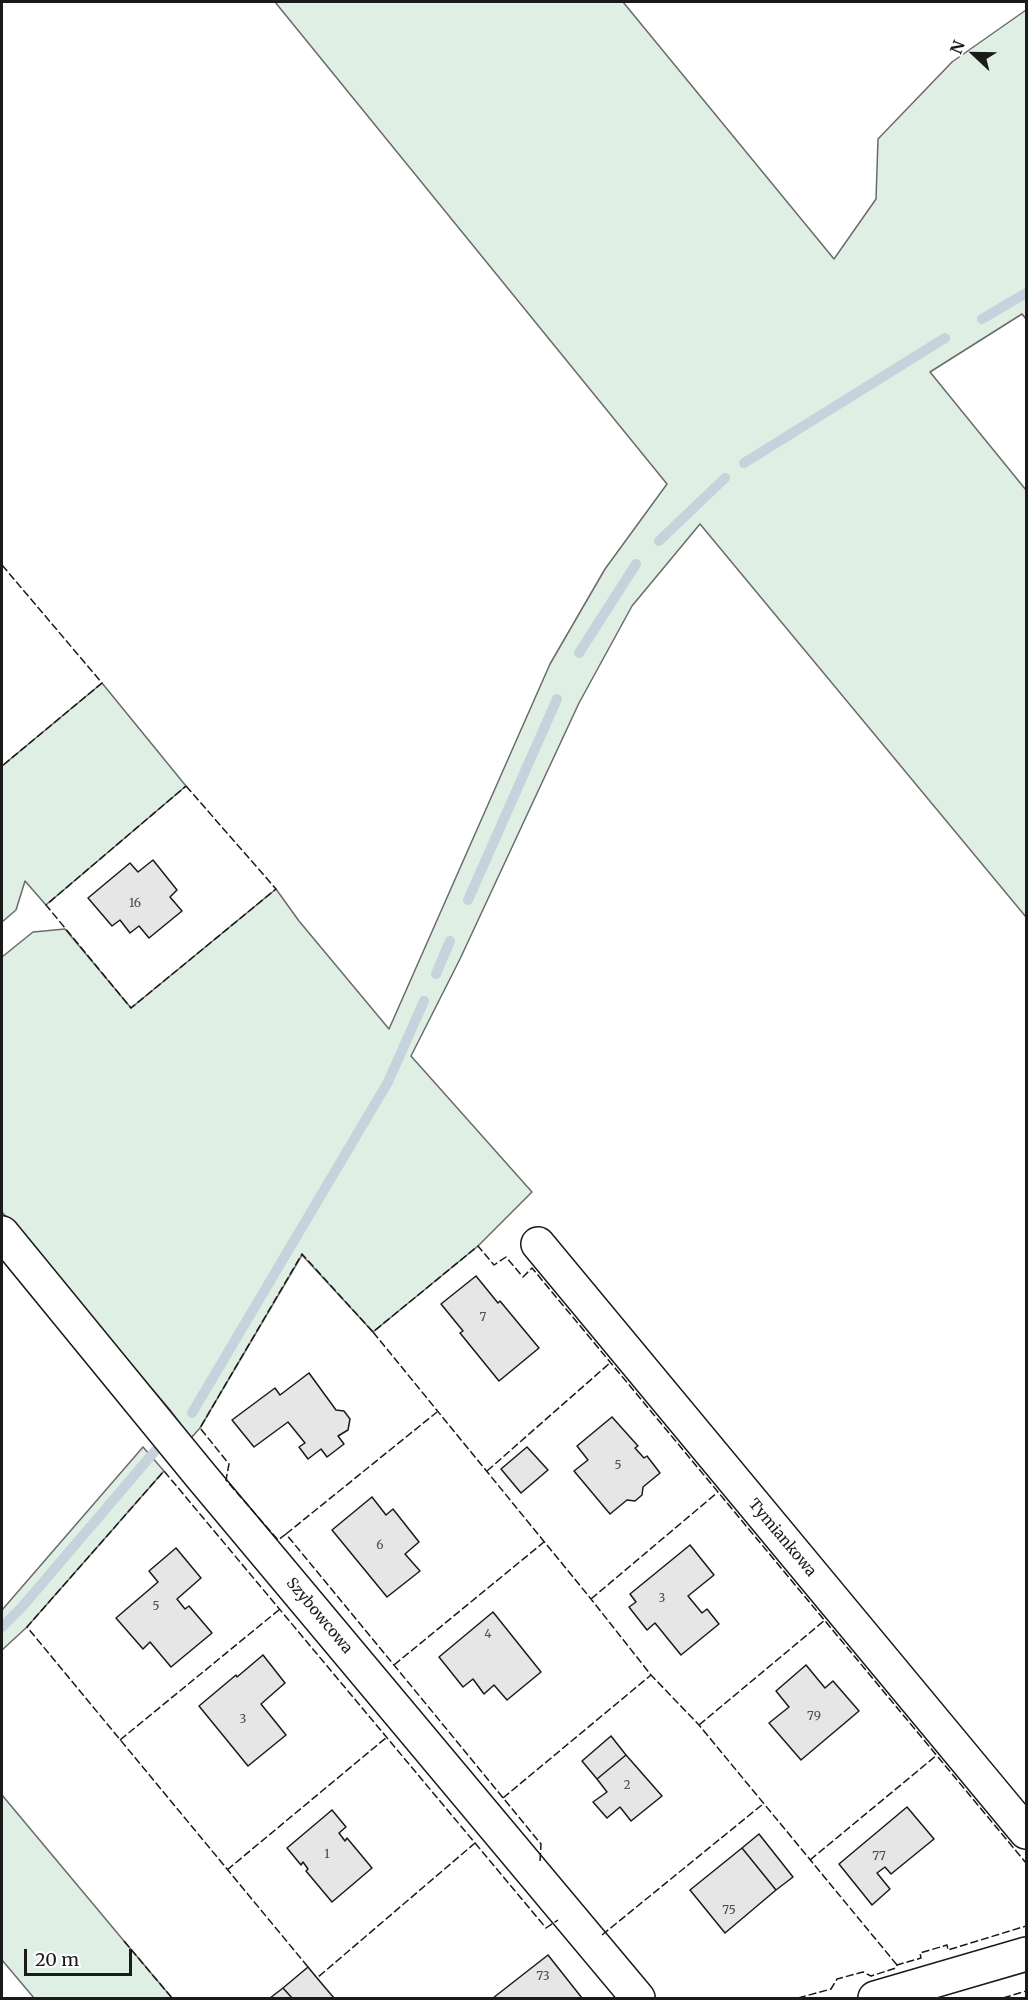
<!DOCTYPE html>
<style>
body{margin:0}
#map{position:relative;width:1028px;height:2000px;overflow:hidden;background:#fff;font-family:Merriweather,serif}
canvas{display:block}
.frame{position:absolute;inset:0;border:3px solid #1a1a1a;pointer-events:none}
.north{position:absolute;left:944px;top:24px;width:60px;height:60px;-webkit-text-stroke:4px #fff;paint-order:stroke;rotate:292deg;font-size:16px;font-weight:700;line-height:24px;text-align:center;color:#1a1a1a}
.north::after{content:'';display:block;margin:auto;width:21px;height:27px;background:#1a1a1a;clip-path:polygon(50% 0,100% 100%,50% 72%,0 100%)}
.scale{position:absolute;left:24px;top:1949px;width:108px;height:27px;box-sizing:border-box;border:3px solid #1a1a1a;border-top:0;padding-left:8px;font-size:18px;line-height:21px;white-space:nowrap;color:#1a1a1a;-webkit-text-stroke:4px #fff;paint-order:stroke}
</style>
<div id="map">
<canvas width="1028" height="2000"></canvas>
<div class="frame"></div>
<div class="north">N</div>
<div class="scale">20 m</div>
</div>
<script>
const ctx = document.querySelector('canvas').getContext('2d');
ctx.lineJoin = 'round';
function fill(path, color) { ctx.fillStyle = color; ctx.fill(path, 'evenodd'); }
const shape = rows => new Path2D(rows.map(r => 'M' + r).join(''));
function trace(path, color, width, dash) { ctx.strokeStyle = color; ctx.lineWidth = width; ctx.lineCap = dash ? 'butt' : 'round'; ctx.setLineDash(dash || []); ctx.stroke(path); }
function write(font, color, halo, rows, align = 'center') {
  ctx.font = font + ' Merriweather,serif'; ctx.lineWidth = 4.5; ctx.setLineDash([]); ctx.textBaseline = 'middle'; ctx.strokeStyle = halo; ctx.fillStyle = color; for (const [text, x, y, turn = 0] of rows) {
    ctx.save(); ctx.translate(x, y); ctx.rotate((+turn || 0) * Math.PI / 180); ctx.textAlign = isNaN(turn) ? turn : align; if (halo) ctx.strokeText(text, 0, 0); ctx.fillText(text, 0, 0); ctx.restore();
  }
}
const green = shape([
 [275,2,623,2,834,259,876,199,878,139,952,62,1026,10,1026,319,1022,314,930,372,1026,490,1026,917,700,524,632,606,579,703,460,959,411,1056,532,1192,478,1246,373,1332,302,1255,200,1428,191,1438,170,1410,2,1212,2,957,33,932,65,929,131,1008,276,889,299,921,389,1029,550,664,605,569,667,484,275,2],
 [102,683,186,786,46,905,25,881,16,910,2,922,2,766,102,683],
 [143,1447,164,1471,27,1627,2,1650,2,1610,143,1447],
 [2,1795,124,1941,172,1998,34,1998,2,1960,2,1795]
]);
fill(green, '#e0efe3');
trace(green, '#6a6a6a', 1.5);
trace(shape([
 [982,319,1026,293],
 [744,463,945,338],
 [659,541,725,478],
 [579,653,636,564],
 [468,900,557,699],
 [436,974,450,941],
 [192,1413,388,1082,424,1001],
 [2,1627,22,1607,155,1451]
]), '#c6d2dc', 10);
const building = shape([
 [153,860,177,890,170,897,182,911,149,938,139,926,130,933,120,920,112,926,88,898,130,863,138,872,153,860],
 [476,1276,498,1303,500,1301,539,1348,499,1381,460,1333,463,1331,441,1304,476,1276],
 [309,1373,336,1410,344,1411,350,1419,348,1430,338,1436,344,1444,327,1457,321,1449,308,1459,299,1447,305,1443,288,1422,254,1447,232,1420,275,1388,280,1395,309,1373],
 [612,1417,638,1446,635,1448,644,1458,647,1456,660,1473,643,1487,642,1495,635,1501,627,1500,610,1514,574,1471,588,1460,577,1446,612,1417],
 [527,1447,548,1470,521,1493,501,1469,527,1447],
 [372,1497,386,1515,393,1509,419,1542,405,1554,420,1571,387,1597,332,1530,372,1497],
 [690,1545,714,1575,688,1596,702,1613,707,1609,719,1624,681,1655,655,1623,647,1630,629,1607,636,1602,630,1594,690,1545],
 [176,1548,201,1578,177,1599,185,1609,189,1606,212,1633,171,1667,150,1642,143,1649,116,1618,158,1582,149,1571,176,1548],
 [493,1612,541,1672,507,1700,494,1685,484,1694,473,1679,463,1687,439,1657,493,1612],
 [263,1655,285,1683,261,1704,286,1735,248,1766,199,1706,236,1675,237,1677,263,1655],
 [806,1665,825,1688,833,1681,859,1711,801,1760,769,1723,789,1707,776,1691,806,1665],
 [611,1736,626,1755,597,1779,582,1761,611,1736],
 [626,1755,662,1796,631,1821,620,1807,607,1818,593,1802,607,1792,597,1779,626,1755],
 [907,1807,934,1839,891,1874,885,1867,877,1873,890,1889,872,1905,839,1864,907,1807],
 [332,1810,346,1827,339,1833,345,1841,347,1838,372,1868,332,1902,306,1871,308,1869,303,1862,301,1865,287,1848,332,1810],
 [759,1834,793,1877,776,1890,742,1848,759,1834],
 [742,1848,776,1890,725,1933,690,1890,742,1848],
 [548,1955,582,1998,493,1998,548,1955],
 [308,1967,317,1978,334,1998,292,1998,283,1988,308,1967],
 [283,1988,292,1998,270,1998,283,1988]
]);
fill(building, '#e6e6e6');
trace(building, '#1a1a1a', 1.5);
const minor = shape([
 [2,1233,201,1476,638,1998],
 [538,1244,1026,1832],
 [875,1998,1026,1954]
]);
trace(minor, '#1a1a1a', 36);
trace(minor, '#fff', 33);
trace(shape([
 [2,565,102,683,2,766],
 [186,786,276,889,131,1008,46,905,186,786],
 [373,1332,591,1599,651,1675,699,1725,897,1965],
 [487,1471,611,1362],
 [286,1534,437,1412],
 [591,1599,718,1492],
 [394,1665,544,1542],
 [699,1725,825,1620],
 [120,1740,280,1609],
 [503,1798,651,1675],
 [475,1843,546,1928,558,1920],
 [810,1860,937,1755],
 [540,1861,541,1844,394,1665,286,1534,278,1540,226,1480,229,1464,200,1428,302,1254,373,1332,478,1246,494,1265,506,1257,523,1277,532,1268,1026,1863],
 [227,1870,387,1737],
 [602,1935,763,1804],
 [124,1941,172,1998],
 [308,1967,27,1627,164,1471,475,1843,317,1978],
 [798,1998,831,1989,837,1979,863,1972,871,1976,896,1968,897,1965,921,1958,920,1953,947,1945,948,1950,1026,1926],
 [1003,1998,1026,1991]
]), '#1a1a1a', 1.5, [8, 3]);
write('12px', '#4d4d4d', null, [
 ["16",135,904],
 ["7",483,1318],
 ["5",618,1466],
 ["6",380,1546],
 ["3",662,1599],
 ["5",156,1607],
 ["4",488,1635],
 ["79",814,1717],
 ["3",243,1720],
 ["2",627,1786],
 ["1",327,1855],
 ["77",879,1857],
 ["75",729,1911],
 ["73",543,1977]
]);
write('15px', '#1a1a1a', '#fff', [
 ["Tymiankowa",782,1538,50],
 ["Szybowcowa",319,1616,50]
]);
</script>
